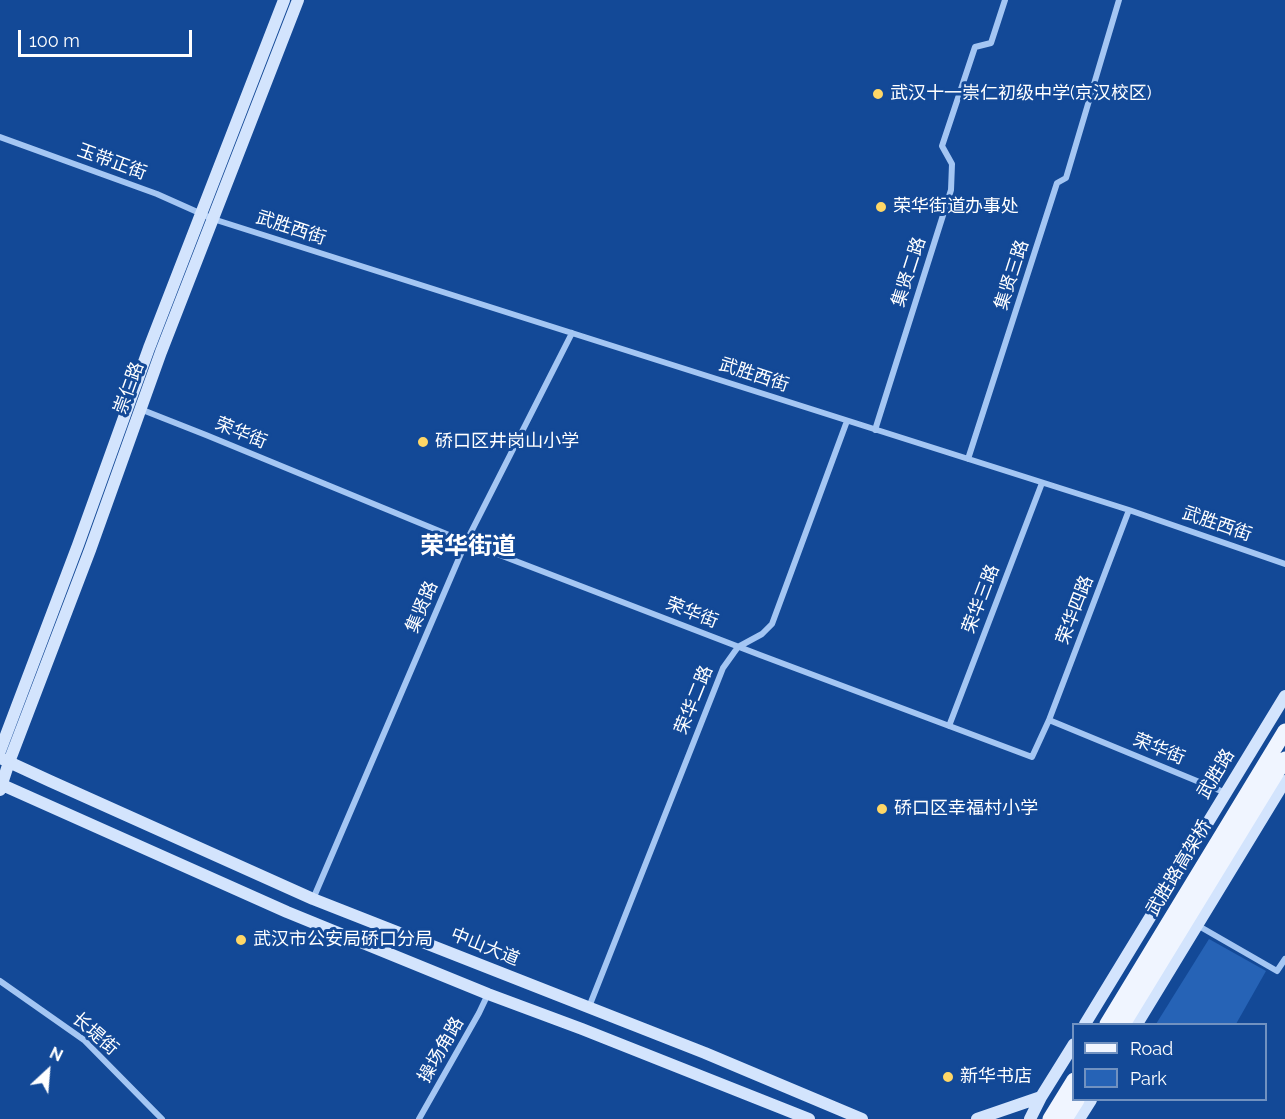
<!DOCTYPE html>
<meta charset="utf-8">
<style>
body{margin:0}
#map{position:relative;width:1285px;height:1119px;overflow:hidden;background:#134997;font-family:Raleway,sans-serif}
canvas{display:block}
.legend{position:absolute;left:1072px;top:1023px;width:195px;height:78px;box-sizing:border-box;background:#134997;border:2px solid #7192c1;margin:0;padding:8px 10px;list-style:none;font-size:18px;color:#fff}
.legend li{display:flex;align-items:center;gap:12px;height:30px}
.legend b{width:30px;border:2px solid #7192c1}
.north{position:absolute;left:18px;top:1041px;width:60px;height:60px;-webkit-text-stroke:4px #134997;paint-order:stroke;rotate:26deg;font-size:16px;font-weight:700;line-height:24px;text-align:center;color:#fff}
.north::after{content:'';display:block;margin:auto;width:21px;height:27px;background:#fff;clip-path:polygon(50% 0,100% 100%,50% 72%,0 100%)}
.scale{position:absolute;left:18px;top:30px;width:174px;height:27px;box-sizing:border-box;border:3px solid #fff;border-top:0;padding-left:8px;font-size:18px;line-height:21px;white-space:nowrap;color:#fff;-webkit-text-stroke:4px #134997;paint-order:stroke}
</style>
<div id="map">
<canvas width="1285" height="1119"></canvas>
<ul class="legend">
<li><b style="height:8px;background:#f0f5ff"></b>Road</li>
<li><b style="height:16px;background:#2663b6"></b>Park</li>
</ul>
<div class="north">N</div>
<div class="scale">100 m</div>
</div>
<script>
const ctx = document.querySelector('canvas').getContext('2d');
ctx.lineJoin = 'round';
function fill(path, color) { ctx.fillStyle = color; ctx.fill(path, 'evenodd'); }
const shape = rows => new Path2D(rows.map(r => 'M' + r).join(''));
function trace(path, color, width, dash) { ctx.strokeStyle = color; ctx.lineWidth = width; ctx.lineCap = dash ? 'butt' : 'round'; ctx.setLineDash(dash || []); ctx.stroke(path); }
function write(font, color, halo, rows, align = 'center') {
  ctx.font = font + ' Raleway,"Noto Sans SC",sans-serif'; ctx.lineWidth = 6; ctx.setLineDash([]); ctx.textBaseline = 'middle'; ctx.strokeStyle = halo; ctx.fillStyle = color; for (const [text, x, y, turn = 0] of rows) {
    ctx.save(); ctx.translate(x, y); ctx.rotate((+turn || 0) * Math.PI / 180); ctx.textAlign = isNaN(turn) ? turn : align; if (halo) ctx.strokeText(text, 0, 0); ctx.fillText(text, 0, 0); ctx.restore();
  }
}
fill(shape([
 [1209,939,1266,971,1236,1024,1156,1024]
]), '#2663b6');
trace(shape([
 [0,137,157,194,213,219,1129,510,1285,564],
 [140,409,206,435,466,542,760,655,1032,757,1049,720,1226,793],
 [875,430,951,190,952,164,942,146,975,47,991,43,1005,0],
 [968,459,1057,183,1066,178,1119,0],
 [1049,720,1129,510],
 [949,726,1042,483],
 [313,899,466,542,572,333],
 [1197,925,1277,971,1285,959],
 [0,981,84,1040,162,1119],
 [589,1007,723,668,738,647,762,634,772,624,847,421],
 [419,1119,479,1013,488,994]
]), '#a4c6f3', 6);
trace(shape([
 [0,751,78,545,149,348,284,0],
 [0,758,50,781,313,899,705,1053,862,1119],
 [0,784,287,912,488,994,582,1029,809,1119],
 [0,790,9,762,90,550,161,352,298,0],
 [1085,1024,1285,696],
 [1137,1024,1285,781],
 [977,1119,1041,1097],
 [1030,1119,1041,1097,1074,1044],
 [1079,1119,1091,1100]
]), '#d3e4fd', 12);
trace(shape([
 [1107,1024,1285,731],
 [1123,1024,1285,759],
 [1050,1119,1074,1080],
 [1065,1119,1077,1100]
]), '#f0f5ff', 15);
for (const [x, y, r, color] of [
 [878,94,6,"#ffd766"],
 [881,207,6,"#ffd766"],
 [423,442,6,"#ffd766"],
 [882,809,6,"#ffd766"],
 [241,940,6,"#ffd766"],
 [948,1077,6,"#ffd766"]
]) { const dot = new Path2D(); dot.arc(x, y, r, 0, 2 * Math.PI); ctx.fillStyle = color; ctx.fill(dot); trace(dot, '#134997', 2); }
write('18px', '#fff', '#134997', [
 ["武汉十一崇仁初级中学(京汉校区)",890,94],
 ["荣华街道办事处",893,207],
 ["硚口区井岗山小学",435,442],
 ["硚口区幸福村小学",894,809],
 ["武汉市公安局硚口分局",253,940],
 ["新华书店",960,1077]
], 'left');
write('18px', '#fff', '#134997', [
 ["玉带正街",112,162,20],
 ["武胜西街",291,228,18],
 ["集贤二路",909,272,-72],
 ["集贤三路",1012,275,-72],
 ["武胜西街",754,375,18],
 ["崇仁路",129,388,-70],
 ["荣华街",241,433,22],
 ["武胜西街",1217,524,19],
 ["荣华三路",981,599,-69],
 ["集贤路",422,607,-67],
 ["荣华四路",1075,610,-69],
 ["荣华街",692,613,21],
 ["荣华二路",694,700,-68],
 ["荣华街",1159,749,22],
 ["武胜路",1216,774,-59],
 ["武胜路高架桥",1179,868,-59],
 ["中山大道",485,947,22],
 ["长堤街",95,1034,41],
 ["操场角路",441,1050,-60]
]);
write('bold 24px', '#fff', '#134997', [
 ["荣华街道",468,547]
]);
</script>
